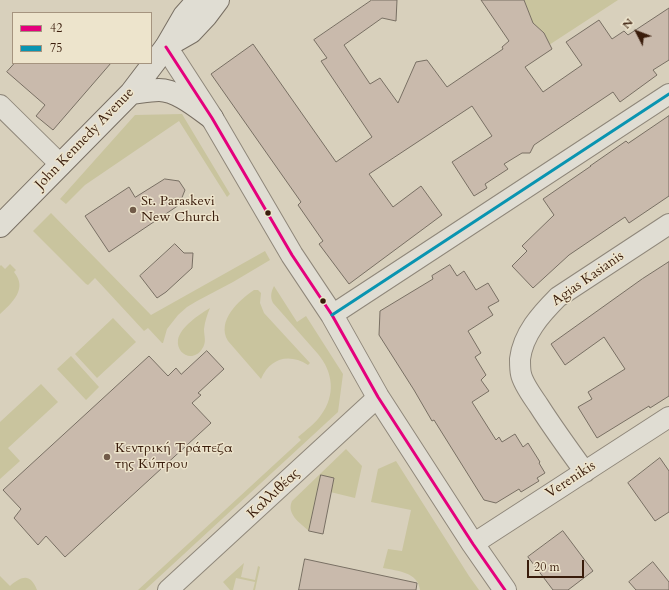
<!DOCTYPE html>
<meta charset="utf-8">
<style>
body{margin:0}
#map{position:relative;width:669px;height:590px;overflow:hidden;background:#d8d0bc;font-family:Cardo,serif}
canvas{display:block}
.legend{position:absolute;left:12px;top:12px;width:140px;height:52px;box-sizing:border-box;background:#ede4cc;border:1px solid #a5947f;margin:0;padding:5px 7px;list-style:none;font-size:12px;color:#391c0b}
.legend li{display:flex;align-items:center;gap:8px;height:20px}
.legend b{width:20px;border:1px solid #a5947f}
.north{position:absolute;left:617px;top:12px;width:40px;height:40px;-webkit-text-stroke:3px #ede4cc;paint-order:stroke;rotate:312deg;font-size:11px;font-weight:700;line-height:16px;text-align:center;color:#391c0b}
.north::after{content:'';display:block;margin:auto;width:14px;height:18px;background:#391c0b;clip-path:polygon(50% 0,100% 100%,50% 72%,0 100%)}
.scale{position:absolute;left:527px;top:560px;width:57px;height:18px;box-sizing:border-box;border:2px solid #391c0b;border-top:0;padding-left:5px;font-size:12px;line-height:14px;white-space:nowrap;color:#391c0b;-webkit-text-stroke:3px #ede4cc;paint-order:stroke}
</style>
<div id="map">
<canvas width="669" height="590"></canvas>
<ul class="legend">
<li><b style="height:5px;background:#e5007d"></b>42</li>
<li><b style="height:5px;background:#0994b1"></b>75</li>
</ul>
<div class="north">N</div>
<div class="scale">20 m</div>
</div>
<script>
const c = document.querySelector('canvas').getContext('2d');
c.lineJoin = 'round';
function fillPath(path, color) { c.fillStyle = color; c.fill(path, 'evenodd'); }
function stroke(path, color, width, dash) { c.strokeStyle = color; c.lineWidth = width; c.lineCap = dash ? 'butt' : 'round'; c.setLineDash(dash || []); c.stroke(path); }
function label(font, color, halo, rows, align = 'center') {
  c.font = font + ' Cardo,serif'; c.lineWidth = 3; c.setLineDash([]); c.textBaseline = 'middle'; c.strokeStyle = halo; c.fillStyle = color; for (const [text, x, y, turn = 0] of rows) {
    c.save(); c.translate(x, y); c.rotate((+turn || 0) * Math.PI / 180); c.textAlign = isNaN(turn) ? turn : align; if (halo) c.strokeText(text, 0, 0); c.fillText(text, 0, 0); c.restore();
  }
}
const green = new Path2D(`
 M524,0H618L549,45L544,33L533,24Z
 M182,114L230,194L227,197L179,121L85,185L66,204L60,199L135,115Z
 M51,213L151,315L265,251L270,260L233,282L197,301L187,307L178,315L167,329L163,343H162L148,328L144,331L95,278L88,285L86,284L33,231Z
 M10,264L16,270L14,272C28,289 12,303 0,314V266L1,265L5,269Z
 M274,286L297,322L306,316L343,374L338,412L145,590H138L301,440L298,437C306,430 315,424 321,415C336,395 333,372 318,354L273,303C270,297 271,292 274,286Z
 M254,290H258L261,293L260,303L264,313L310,363L308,365C289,353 270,358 261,379L228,341C216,321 239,300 254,290Z
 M210,308C207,315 205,321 204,329C204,337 207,342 202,349C193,363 176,354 178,340C180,327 200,314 210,308Z
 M113,318L136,342L97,378L75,354Z
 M71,356L99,387L86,400L57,369Z
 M41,384L58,402L8,448L20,461L0,479V422Z
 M346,449L362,466L355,498L318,489L309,531C300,523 286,514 292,501Z
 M396,461L469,576L479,590H420C418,572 398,571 383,568L388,549L402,551L411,510L371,502L378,469Z
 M244,563L241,577L255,580L258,566L260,567L255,590H253L255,582L236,578L233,590H230L223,582Z
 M0,576L10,586C22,576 30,573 37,590H0Z`);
const building = new Path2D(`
 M372,0H397L396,21L382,18L344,45L370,84L380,78L398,103L416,62L427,60L447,87L503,49L502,47L509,41L481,0H524L533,23L544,33L552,49L525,67L543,92L582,65L566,42L599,20L612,39L624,31L628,35L669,8V60L653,70L657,75L620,102L613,92L534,145L530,153H522L504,164L508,169L485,184L487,188L474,196L452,162L492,136L472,106L369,174L393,207L421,186L442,215L349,284L319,244L323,241L298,205L301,202L211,74L253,44L336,162L372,137L321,61L327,58L314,40Z
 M15,63H111L53,130L36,116L45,105L7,72Z
 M669,116V196L629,223L625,217L569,255L533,288L512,266L527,251L522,246L554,215L543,199L591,166H590L626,141L628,143Z
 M165,179L179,181L185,190L179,205L109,252L85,216L129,187L135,197Z
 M175,244L184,253H193L192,268L166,292L157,298L140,276Z
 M669,262V396L650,408L649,406L597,438L578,407L592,399L588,392L625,369L604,337L565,365L551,344L642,279Z
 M450,265L457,276L464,271L476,290L488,283L499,301L488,307L493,315L468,331L481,353L475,357L486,375L481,380L489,391L472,402L496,440L499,437L502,442L515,434L523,447L528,443L540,462L539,463L545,473L537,478L539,481L521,492L519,489L496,503L484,500L434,420L432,421L414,390L379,335L380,311L433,279L432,276Z
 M207,351L224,369L198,393L201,395L192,403L211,423L65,557L46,536L38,545L14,518L21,509L3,490L149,356L168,376L176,368L181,374Z
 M660,458L669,471V512L655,521L628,483Z
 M321,475L334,478L323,534L309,531Z
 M563,531L593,571L568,590H553L528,557Z
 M305,559L417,583L416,590H299Z
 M653,562L669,582V590H636L629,582Z`);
const minor = new Path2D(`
 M0,105L61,165
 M332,315L669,94
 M585,472C569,450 553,428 539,406C533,397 523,384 521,374C520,370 520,363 520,359C523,334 541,314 558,297L669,224
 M473,544L669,417
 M168,590L378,397`);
const tertiary = new Path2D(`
 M166,47L212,118L292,255L332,315L378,397L473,544L505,590`);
const secondary = new Path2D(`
 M170,44L191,32L206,16L218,0
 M131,93C140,92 150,90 159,90C177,90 198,108 212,118
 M0,226L131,93L166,47L184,16L198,0`);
const bus1 = new Path2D(`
 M166,47L212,118L292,255L332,315L378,397L473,544L505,590`);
const bus2 = new Path2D(`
 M332,315L669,94`);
const markers = [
 [133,210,4,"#715b49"],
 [268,213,3.5,"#391c0b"],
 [323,301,3.5,"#391c0b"],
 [107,457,4,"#715b49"]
];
const streetNames = [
 ["John Kennedy Avenue",85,139,-46],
 ["Agias Kasianis",588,279,-35],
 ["Verenikis",571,480,-33],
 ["Καλλιθέας",274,494,-43]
];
const poiNames = [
 ["St. Paraskevi",141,202],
 ["New Church",141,218],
 ["Κεντρική Τράπεζα",115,449],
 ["της Κύπρου",115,465]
];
fillPath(green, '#c9c49e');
fillPath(building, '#c9baac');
stroke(building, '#786f63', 1);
stroke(minor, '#8f877a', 22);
stroke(tertiary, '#8f877a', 24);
stroke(secondary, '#786f63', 24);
stroke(minor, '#e0ddd3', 20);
stroke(tertiary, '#e0ddd3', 22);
stroke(secondary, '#e0ddd3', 22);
stroke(bus1, '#e5007d', 3);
stroke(bus2, '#0994b1', 3);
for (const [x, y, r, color] of markers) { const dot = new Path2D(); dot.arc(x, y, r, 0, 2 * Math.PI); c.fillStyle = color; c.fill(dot); stroke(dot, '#ede4cc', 1.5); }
label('14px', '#391c0b', '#ede4cc', streetNames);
label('14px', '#391c0b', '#ede4cc', poiNames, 'left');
</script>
